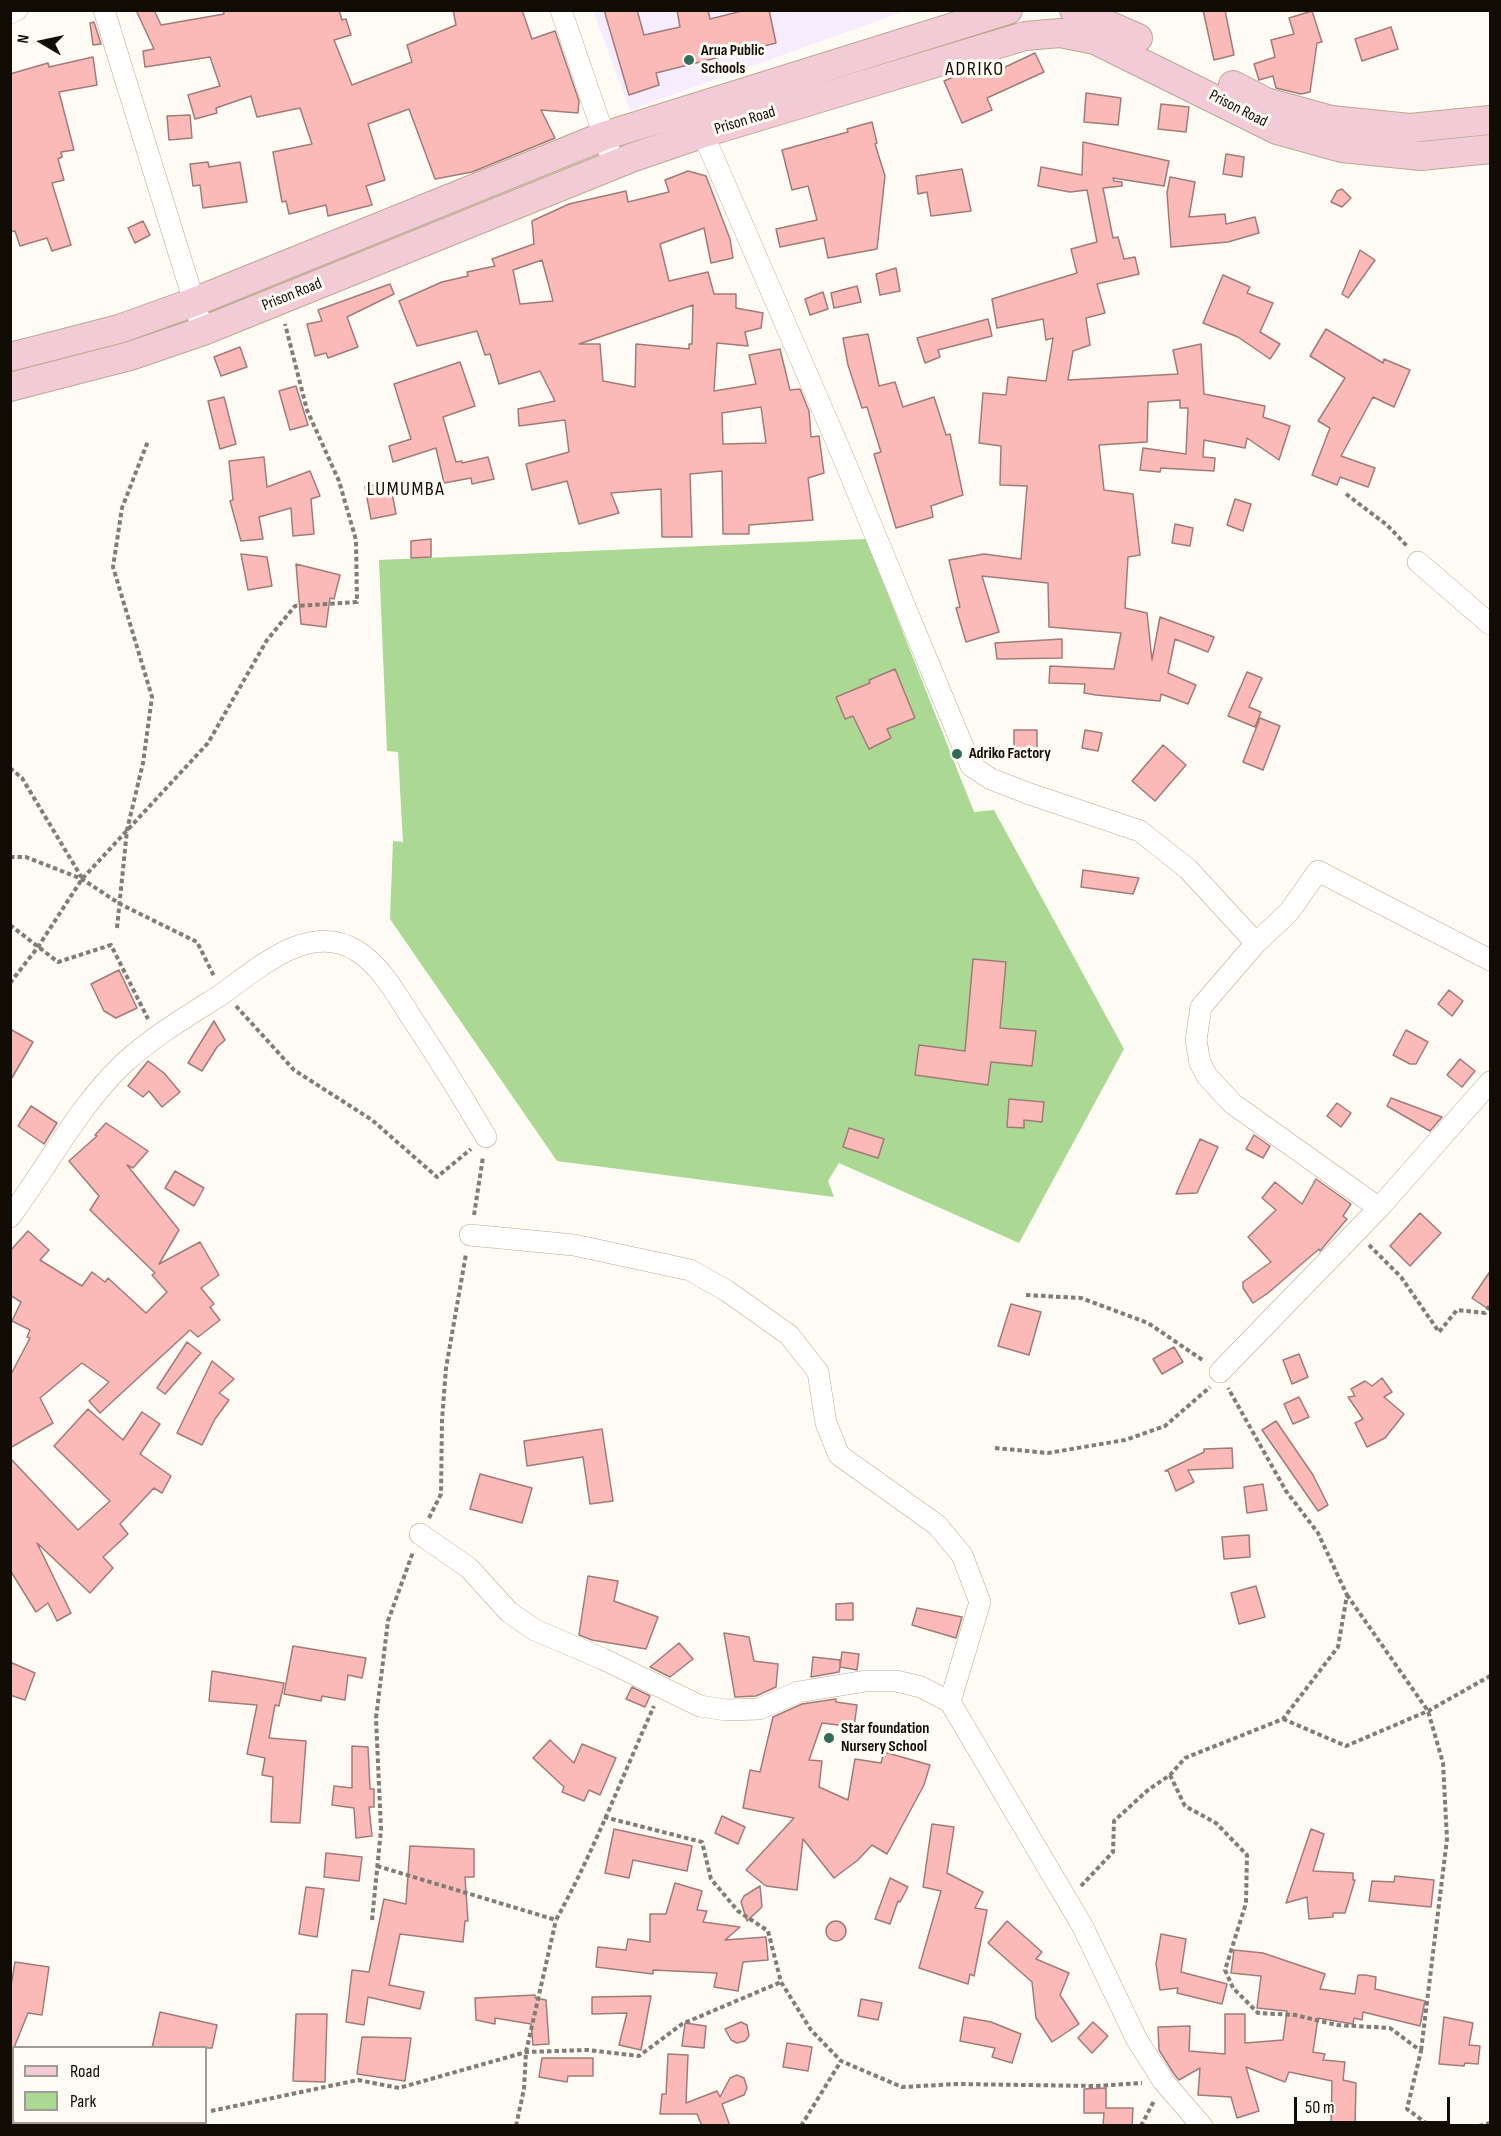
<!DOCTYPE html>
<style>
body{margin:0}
#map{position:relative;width:1501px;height:2136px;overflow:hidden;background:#fefaf4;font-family:"Sofia Sans Condensed",sans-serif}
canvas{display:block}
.frame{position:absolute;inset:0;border:12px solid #120d04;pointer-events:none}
.legend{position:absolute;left:12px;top:2046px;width:195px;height:78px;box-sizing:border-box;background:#fefaf4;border:2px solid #a09b94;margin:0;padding:8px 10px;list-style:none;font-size:18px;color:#120d04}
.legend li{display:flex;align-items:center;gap:12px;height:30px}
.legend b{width:30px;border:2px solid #a09b94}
.north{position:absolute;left:12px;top:12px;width:60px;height:60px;-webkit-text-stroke:4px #fefaf4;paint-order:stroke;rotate:279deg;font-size:16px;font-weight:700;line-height:24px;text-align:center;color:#120d04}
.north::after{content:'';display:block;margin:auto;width:21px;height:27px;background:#120d04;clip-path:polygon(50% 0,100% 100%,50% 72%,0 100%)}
.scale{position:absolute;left:1294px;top:2097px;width:156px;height:27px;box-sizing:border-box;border:3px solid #120d04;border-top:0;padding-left:8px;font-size:18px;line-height:21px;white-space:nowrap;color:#120d04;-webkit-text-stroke:4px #fefaf4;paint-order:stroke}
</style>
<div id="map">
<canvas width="1501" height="2136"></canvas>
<div class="frame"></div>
<ul class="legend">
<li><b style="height:8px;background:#f3cbd7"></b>Road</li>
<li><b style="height:16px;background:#abd892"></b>Park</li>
</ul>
<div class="north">N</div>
<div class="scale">50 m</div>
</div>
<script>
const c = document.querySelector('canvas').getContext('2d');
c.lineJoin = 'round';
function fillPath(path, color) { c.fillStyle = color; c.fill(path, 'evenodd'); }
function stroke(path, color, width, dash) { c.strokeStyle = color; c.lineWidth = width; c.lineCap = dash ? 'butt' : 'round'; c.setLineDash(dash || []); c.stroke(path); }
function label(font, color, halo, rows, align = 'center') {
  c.font = font + ' "Sofia Sans Condensed",sans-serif'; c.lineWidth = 6; c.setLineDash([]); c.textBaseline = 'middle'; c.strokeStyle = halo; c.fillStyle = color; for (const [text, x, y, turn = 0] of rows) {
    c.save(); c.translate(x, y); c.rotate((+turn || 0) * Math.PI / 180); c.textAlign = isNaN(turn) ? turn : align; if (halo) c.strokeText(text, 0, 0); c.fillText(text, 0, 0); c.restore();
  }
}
const education = new Path2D(`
 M593,10L905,11L630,110Z`);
const green = new Path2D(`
 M866,539L974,812L994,810L1124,1049L1019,1243L839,1163L828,1181L834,1197L557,1161L390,919L393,841L403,842L398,752L387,751L379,560Z`);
const building = new Path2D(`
 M136,10H154L161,25L224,14L223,10H339L342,20L346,19L351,35L334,40L352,85L412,62L407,45L456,25L453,10H522L532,39L555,31L579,101L578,113L541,110L555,138L472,172L435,179L409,109L368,124L385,180L366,186L372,205L328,216L326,205L289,214L286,201L282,202L273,152L312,144L300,108L257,117L251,96L216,108L217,113L195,119L188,95L220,86L210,57L145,67L143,51L154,49Z
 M604,10H637L644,35L680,27L677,10H708L710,19L746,10H769L776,43L656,73L659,85L629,95Z
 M1203,10H1225L1234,55L1214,60Z
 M1312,11L1322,42L1317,43L1310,92L1301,94L1276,88L1273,76L1259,80L1254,64L1275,57L1271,40L1294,34L1289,18Z
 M94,22L101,44L93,45L90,23Z
 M1391,27L1398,49L1362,61L1355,39Z
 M1035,53L1044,72L987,98L992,110L962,123L944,81L981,66L986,76Z
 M93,57L97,85L59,92L74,150L61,152L62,157L58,159L64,180L52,183L71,245L52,251L47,238L20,246L15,231L10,232V74L48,63L49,67Z
 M1086,93L1121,98L1118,125L1084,122Z
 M1161,104L1189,107L1186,132L1158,129Z
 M190,115L192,138L169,140L167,116Z
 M872,122L877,143L875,144L885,176L877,249L828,258L824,238L780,247L776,229L817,220L808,186L792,190L782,150L848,132L847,129Z
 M1083,142L1169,161L1164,186L1113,178L1114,181L1122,182V186L1103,188L1113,238L1118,237L1124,259L1135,257L1139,274L1097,284L1105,313L1086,318L1090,345L1073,351L1068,380L1178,374L1173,350L1201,344L1204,394L1265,406L1263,417L1290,426L1279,460L1247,438L1245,448L1204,440L1203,457L1215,458L1214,471L1161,468L1160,472L1140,470L1143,448L1186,454L1188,408H1180V400L1148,402L1147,442L1099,445L1104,490L1133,494L1140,555L1128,557L1125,608L1147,613L1152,660L1160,617L1214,637L1208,652L1175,639L1168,673L1196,685L1188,704L1161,694L1160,701L1096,695L1084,693L1085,684L1049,683L1050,666L1114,669L1121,633L1049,627L1048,583L982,576L999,632L966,642L956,608L960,607L949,560L984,554L1021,559L1027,486L1000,485L1001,446L979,443L983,393L1006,395L1008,377L1046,381L1053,338L1046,340L1043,319L997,328L992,299L1077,273L1071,249L1097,242L1087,190L1070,192L1038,186L1041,167L1082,175Z
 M1226,154L1244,157L1242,177L1223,174Z
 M208,162L209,167L240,162L247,202L203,208L200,185L193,186L190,164Z
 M962,169L971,211L931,216L927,192L918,194L916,176Z
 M688,171L706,176L730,239L733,258L711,263L704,228L660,244L669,281L708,272L714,294H736V308L763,313L761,328L745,332L748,346L717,343L714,391L756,384L749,355L780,349L790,390L800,389L809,411L811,437L819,436L824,473L808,478L813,520L749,525V534H723L722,471L690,474L692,537H662L661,489L611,493L619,513L579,524L567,481L532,490L526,464L569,452L565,420L519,426L518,409L555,401L540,371L499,384L490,354L485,355L477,331L417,346L399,301L442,282L468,276L467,272L495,266L492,259L534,244L532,221L569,204L626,191L628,202L669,192L665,180ZM542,260L553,301L520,304L513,270ZM693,305L692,344H689V349L636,344L635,387L603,381L600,344H579ZM761,407L766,443L723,444L722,413Z
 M1170,177L1195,182L1189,217L1225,214L1226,224L1255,217L1259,233L1228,242L1171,247L1167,193Z
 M1342,189L1351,198L1342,207L1331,202L1337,191Z
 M143,221L150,235L135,243L128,228Z
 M1360,250L1375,260L1348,298L1342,294Z
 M896,268L900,291L880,295L876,274Z
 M1223,275L1250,287L1247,293L1273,303L1260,332L1280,344L1270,359L1238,337L1203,323Z
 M390,284L394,294L347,317L358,347L328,358L326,353L315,356L307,324L322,321L318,310Z
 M857,286L861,302L834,308L831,293Z
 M823,292L828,309L810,315L805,299Z
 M988,319L992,336L938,350L940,357L925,363L917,338Z
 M1326,329L1383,363L1384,359L1410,370L1394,407L1373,397L1341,456L1375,468L1368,487L1340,477L1337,485L1312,475L1330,428L1318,421L1345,378L1310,356Z
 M868,334L879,386L895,382L903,407L934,397L946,435L950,434L963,495L931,506L933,517L896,528L874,454L881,452L867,407L862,408L848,365L843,338Z
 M240,347L247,367L221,376L214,357Z
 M460,362L475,406L443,417L456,462L462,461V463L488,457L494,479L472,484L471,478L444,483L436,448L393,462L389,446L411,439L394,384Z
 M296,386L308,425L290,430L279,391Z
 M224,397L236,444L220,449L208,401Z
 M264,457L267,487L310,471L320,496L311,499L314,534L293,536L291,508L259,517L263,539L241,541L230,501L233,500L229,461Z
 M390,482L396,514L371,519L365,487Z
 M1235,499L1251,504L1243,531L1227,525Z
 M1175,524L1193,528L1190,546L1172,543Z
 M431,539V557L411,558V541Z
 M241,554L267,557L272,586L248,590Z
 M296,564L340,575L334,599L330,598L326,627L301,624Z
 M1062,639V658L997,659L995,643Z
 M895,669L915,718L887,729L891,738L869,749L853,716L845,719L836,697L870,683L869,680Z
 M1247,672L1262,678L1249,707L1261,712L1255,727L1228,716Z
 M1260,718L1280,726L1263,770L1243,762Z
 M1014,730H1037V751H1014Z
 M1085,730L1102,733L1098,751L1082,748Z
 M1163,745L1186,765L1155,801L1132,781Z
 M1083,870L1139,878L1133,894L1081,887Z
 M973,959L1006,962L1000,1028L1036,1031L1032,1066L991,1062L988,1085L915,1075L919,1045L965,1051Z
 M119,970L137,1008L116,1018L104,1011L91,984Z
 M1449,990L1463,1001L1452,1016L1438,1004Z
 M214,1021L225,1040L217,1047L202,1071L188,1063Z
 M10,1029L33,1042L10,1081Z
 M1406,1030L1428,1042L1416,1064H1410L1393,1055Z
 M1460,1059L1475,1071L1462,1087L1447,1075Z
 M148,1061L164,1073L180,1092L162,1107L149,1091L143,1097L128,1086Z
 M1391,1098L1442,1117L1430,1131L1387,1106Z
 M1009,1099L1044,1102L1042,1122L1024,1120V1128L1007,1127Z
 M1337,1103L1351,1113L1341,1127L1327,1116Z
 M31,1106L57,1123L44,1144L18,1126Z
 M106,1123L148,1151L133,1168L127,1165L179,1230L159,1264L200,1242L219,1275L201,1288L214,1304L210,1307L220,1320L198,1337L190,1330L100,1413L89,1401L109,1382L82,1363L40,1398L53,1423L10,1448V1376L30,1338L27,1337L30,1330L12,1321L21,1302L10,1295V1251L28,1231L49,1250L40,1260L82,1286L92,1272L105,1282L108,1278L146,1313L167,1292L152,1275L155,1273L90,1210L99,1196L69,1161L97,1136L95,1135Z
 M849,1128L884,1139L878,1158L843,1147Z
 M1254,1135L1270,1146L1263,1158L1246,1149Z
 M1200,1139L1218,1147L1197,1193L1176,1194Z
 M175,1171L204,1188L194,1206L165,1188Z
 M1316,1179L1351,1204L1343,1216L1347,1219L1320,1251L1319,1249L1268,1293L1253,1303L1243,1288V1282L1271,1262L1248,1237L1276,1210L1262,1198L1275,1182L1302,1204Z
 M1420,1213L1441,1233L1410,1266L1390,1246Z
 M1491,1270V1311L1472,1298Z
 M1011,1304L1041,1312L1029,1355L998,1346Z
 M187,1342L201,1353L165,1394L157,1388Z
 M1174,1347L1183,1362L1162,1374L1153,1359Z
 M1299,1354L1308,1377L1292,1384L1283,1360Z
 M212,1361L234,1379L219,1393L229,1400L215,1419L202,1445L177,1433Z
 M1382,1378L1392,1392L1384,1397L1404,1414L1385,1438L1367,1447L1355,1423L1363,1419L1348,1397L1355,1396L1351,1389L1365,1381L1372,1386Z
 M1299,1397L1309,1417L1293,1424L1284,1404Z
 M88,1409L123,1440L142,1412L160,1424L140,1454L171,1476L162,1493L154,1488L120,1524L128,1534L103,1557L113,1568L90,1593L37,1543L71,1613L57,1621L48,1603L36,1612L10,1570V1458L78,1530L110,1501L54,1446Z
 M1276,1421L1313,1475L1328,1505L1318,1511L1262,1430Z
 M602,1429L613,1501L590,1504L583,1457L527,1466L524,1441Z
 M1232,1448L1233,1468L1188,1470L1194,1482L1176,1491L1168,1471H1165L1204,1452V1449Z
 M480,1474L532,1488L522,1523L470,1509Z
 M1263,1484L1267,1510L1247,1513L1244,1487Z
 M1249,1535L1250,1557L1224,1559L1222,1537Z
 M588,1576L618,1581L614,1601L658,1617L646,1649L592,1640L579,1635Z
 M1256,1586L1265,1617L1239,1624L1231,1593Z
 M853,1603V1620H836V1604Z
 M917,1608L962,1617L956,1638L912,1625Z
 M724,1633L749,1637L754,1661L778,1664L776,1687L756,1696L735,1697Z
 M679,1643L693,1659L670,1677L650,1667Z
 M293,1646L366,1658L362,1678L348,1675L345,1700L322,1696L321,1701L284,1694Z
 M842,1652L859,1654L857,1670L840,1667L839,1672L811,1677L813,1657L840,1660V1667Z
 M10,1662L35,1673L25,1700L10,1695Z
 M212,1671L284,1683L279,1706L275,1705L269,1738L306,1741L300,1823L271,1822L273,1777L262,1775L265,1758L247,1754L257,1705L209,1701Z
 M632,1687L650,1696L645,1707L626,1699Z
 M836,1699V1702L857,1705L854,1727L822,1723L809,1760L822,1761L819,1787L848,1800L855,1759L881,1763L884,1752L930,1765L924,1785L887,1854L872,1845L858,1860L834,1878L803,1839L797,1890L766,1886L746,1870L794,1818L743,1808L750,1770L760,1772L773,1717L802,1704Z
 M550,1740L574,1763L582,1744L616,1758L600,1795L589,1790L584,1801L562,1792L564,1787L533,1758Z
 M352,1746L368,1747L370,1789H374V1807H369L372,1836L356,1838L354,1808L332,1805L334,1786L352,1788Z
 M722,1816L745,1827L738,1844L715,1833Z
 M932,1824L954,1827L947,1873L983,1892L975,1908L987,1910L974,1976L970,1974L968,1984L919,1968L941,1891L923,1887Z
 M614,1829L692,1846L687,1871L633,1860L629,1878L605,1873Z
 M1311,1829L1324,1834L1313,1871L1353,1873V1880H1355L1345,1913H1333V1917L1309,1919L1307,1897L1286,1903Z
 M410,1846L474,1849V1877H465L468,1921H465L463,1942L400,1934L389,1985L424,1992L420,2009L368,1997L364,2025L346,2022L352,1970L369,1972L384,1899L406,1904Z
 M326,1853L362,1857L359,1881L324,1877Z
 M1395,1876L1434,1880L1431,1907L1369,1901L1372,1881L1394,1882Z
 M890,1878L908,1887L900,1902L898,1901L890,1924L875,1919Z
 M675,1883L702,1891L697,1910L707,1911L703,1922L740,1927L725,1940L766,1937L768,1960L743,1962L738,1991L714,1987L717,1973L653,1970V1974L596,1967L598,1947L626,1950L628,1939L650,1942V1914H666Z
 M760,1886L762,1907L747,1921L741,1902L744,1896Z
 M306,1887L324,1889L317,1937L299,1934Z
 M826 1931a10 10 0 1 1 20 0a10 10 0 1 1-20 0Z
 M1007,1921L1042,1952L1036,1959L1069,1973L1060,1995L1079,2024L1052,2042L1036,2018L1032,1982L988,1943Z
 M1161,1934L1186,1939L1181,1972L1227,1984L1222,2004L1177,1993L1178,1988L1160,1990L1156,1964Z
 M1234,1950L1263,1953L1325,1974L1320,1989L1355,1994L1358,1975H1365L1376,1977L1375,1989L1425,2001L1420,2026L1363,2012L1362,2020L1354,2018L1353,2024L1318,2018L1313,2052L1325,2054L1323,2060L1345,2062L1343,2080L1356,2083L1355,2126H1331L1332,2081L1289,2072L1285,2082L1246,2067L1259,2111L1237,2118L1231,2097L1198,2095L1200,2068L1179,2080L1174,2074L1159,2050L1158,2027L1190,2026L1189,2051L1225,2054V2014H1245V2043L1283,2040L1287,2011L1257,2008L1261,1976L1231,1973Z
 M15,1962L49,1967L42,2015L28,2013L11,2055L10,1992Z
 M535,1995V1998L546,2000L549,2044L533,2045L531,2024L495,2018V2024L476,2020L475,1998Z
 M651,1996L641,2050L619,2045L627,2013L592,2014V1997Z
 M861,1999L882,2003L878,2020L858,2016Z
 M160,2012L217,2025L212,2048H152Z
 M296,2014H327L325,2082L293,2081Z
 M964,2017L991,2022L1021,2034L1012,2063L992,2057L995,2048L960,2041Z
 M1444,2017L1473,2023L1469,2045L1480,2046L1478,2064L1465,2063L1464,2066L1439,2064Z
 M741,2022L747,2025L749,2036L745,2041L737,2043L731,2040L725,2029Z
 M1093,2022L1108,2036L1092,2053L1078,2038Z
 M685,2023L706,2026L704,2048L682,2046Z
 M362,2037L411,2038L405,2081L357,2074Z
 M787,2043L812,2047L808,2071L783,2067Z
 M668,2054L688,2055L686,2103L717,2091L720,2097L730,2078L737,2075L744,2078L747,2088L744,2095L722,2104L730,2126H702L697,2114H660L662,2094H666Z
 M542,2058H593V2076H568L567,2082L539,2077Z
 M1106,2088V2108H1133L1132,2126H1103L1104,2113H1084V2089Z`);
const path = new Path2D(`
 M1346,494L1387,525L1408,547
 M10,768L22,778L82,878
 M10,857H26L82,879L120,904L197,942L214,976
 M10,925L58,962L111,945L148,1019
 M117,928L127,830L143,763L152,697L113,567L122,508L148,441
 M10,983L38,947L82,879L208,743L267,640L295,606L357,602L356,540L339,481L307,410L285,324
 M236,1006L294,1070L372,1120L437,1177L471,1149
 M474,1215L483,1157
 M1369,1245L1401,1277L1439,1332L1457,1310L1485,1313L1490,1305
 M1026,1295L1081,1298L1148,1323L1204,1361
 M995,1448L1048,1453L1125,1440L1165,1426L1210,1387
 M429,1518L441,1494L442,1420L446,1368L466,1254
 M1347,1595L1428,1711L1443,1763L1447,1839L1421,2051
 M1283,1719L1346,1746L1428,1711L1490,1676
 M1170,1775L1185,1806L1216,1823L1247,1855L1246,1903L1225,1970L1233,1988L1258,2013L1295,2015L1337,2025L1390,2028L1421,2051L1407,2109L1430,2126
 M604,1817L702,1842L711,1879L738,1911L768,1931L781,1982L811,2030L841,2061L902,2087L957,2084L1096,2086L1142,2083
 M377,1866L556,1920C594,1851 622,1777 654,1706
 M1081,1886L1113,1852L1114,1821L1148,1790L1170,1775L1185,1758L1283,1719L1338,1647L1347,1595L1318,1533L1286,1491L1228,1388
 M372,1920L381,1830L376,1718L388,1621L413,1552
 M211,2111L358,2080L399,2088L526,2052L588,2050L639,2056L682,2024L781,1982
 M516,2126L524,2089L526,2052L556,1920
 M801,2126L841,2061
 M1141,2126L1154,2101
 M1479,2126L1490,2123`);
const street = new Path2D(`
 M104,10L203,331
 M561,10L614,165
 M10,13L17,10
 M698,122L843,457L971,766L991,779L1027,793L1140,831L1188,869L1256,943
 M1418,562L1490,624
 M1379,1208L1233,1104L1207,1076L1200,1063L1196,1040L1201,1007L1256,943L1289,912L1318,871L1490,960
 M10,1217C48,1166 78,1107 123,1064C151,1038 184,1018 216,998C254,973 307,919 357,951C382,967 396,994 411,1017C437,1056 462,1096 486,1137
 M470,1235L574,1245L690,1270L727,1291L789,1335L818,1372L826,1423L839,1455L937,1525L962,1555L980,1602L950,1702
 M1220,1372L1379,1208L1490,1082
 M420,1534L469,1568L509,1612L535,1630L603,1659L700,1706L726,1710L759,1709L798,1692L866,1681H896L921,1687L950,1702L1083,1927L1137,2040L1164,2082L1202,2126
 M10,2080L14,2081
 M127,2122L135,2126`);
const secondary = new Path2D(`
 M1074,10L1138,38
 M1233,85L1266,102L1331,120L1410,128L1490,120
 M10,357L119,329L194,302L604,136L1008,10
 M10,387L130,356L203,331L631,158L704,133L1025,36L1060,33L1095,40L1277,130L1342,148L1421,156L1490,149`);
const markers = [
 [689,60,6,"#336d55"],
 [957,754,6,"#336d55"],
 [829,1738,6,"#336d55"]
];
const poiNames = [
 ["Arua Public",701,51],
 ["Schools",701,69],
 ["Adriko Factory",969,754],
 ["Star foundation",841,1729],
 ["Nursery School",841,1747]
];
const streetNames = [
 ["Prison Road",1238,109,27],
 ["Prison Road",745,121,-17],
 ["Prison Road",292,295,-22]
];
const quarterNames = [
 ["ADRIKO",975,70],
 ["LUMUMBA",406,490]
];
fillPath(education, '#f5edfd');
fillPath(green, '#abd892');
fillPath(building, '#fbbab7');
stroke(building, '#9f7c7a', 1.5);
stroke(street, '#baa98d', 22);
stroke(secondary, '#baa98d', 30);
stroke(path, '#817c74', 4, [4.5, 3]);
stroke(street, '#fff', 21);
stroke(secondary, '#f3cbd7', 28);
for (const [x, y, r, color] of markers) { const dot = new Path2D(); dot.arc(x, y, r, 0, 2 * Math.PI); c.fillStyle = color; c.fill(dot); stroke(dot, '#fefaf4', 2); }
label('bold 16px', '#120d04', '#fefaf4', poiNames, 'left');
label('16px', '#120d04', '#fefaf4', streetNames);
c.letterSpacing = '1.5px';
label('20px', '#120d04', '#fefaf4', quarterNames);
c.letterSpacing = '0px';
</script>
